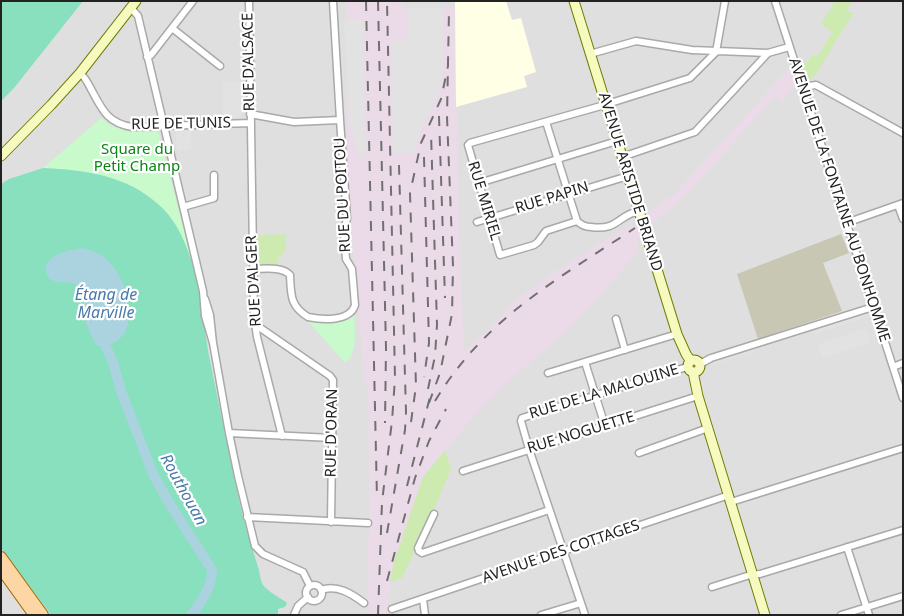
<!DOCTYPE html>
<meta charset="utf-8">
<style>
body{margin:0}
#map{position:relative;width:904px;height:616px;overflow:hidden;background:#f2efe9;font-family:"Noto Sans",sans-serif}
canvas{display:block}
.frame{position:absolute;inset:0;border:2px solid #222;pointer-events:none}
</style>
<div id="map">
<canvas width="904" height="616"></canvas>
<div class="frame"></div>
</div>
<script>
const c = document.querySelector('canvas').getContext('2d');
c.lineJoin = 'round';
function fillPath(path, color) { c.fillStyle = color; c.fill(path, 'evenodd'); }
function stroke(path, color, width, dash) { c.strokeStyle = color; c.lineWidth = width; c.lineCap = dash ? 'butt' : 'round'; c.setLineDash(dash || []); c.stroke(path); }
function label(font, color, halo, rows, align = 'center') {
  c.font = font + ' "Noto Sans",sans-serif'; c.lineWidth = 4.5; c.setLineDash([]); c.textBaseline = 'middle'; c.strokeStyle = halo; c.fillStyle = color; for (const [text, x, y, turn = 0] of rows) {
    c.save(); c.translate(x, y); c.rotate((+turn || 0) * Math.PI / 180); c.textAlign = isNaN(turn) ? turn : align; if (halo) c.strokeText(text, 0, 0); c.fillText(text, 0, 0); c.restore();
  }
}
const residential = new Path2D(`
 M1,1H903V615H1Z`);
const industrial = new Path2D(`
 M347,1H403V9L408,8V41H391L421,130L443,68L444,8L455,7L459,240L464,352L504,314L511,304L552,273L629,226H637L639,231L637,248L638,252L617,276L571,327L511,379L475,415L423,477L394,562L386,615H370L371,608L367,602L369,579L367,548L370,530L368,388L365,384L348,189Z
 M791,66L796,84L782,101L776,96L682,199L651,224L649,212L668,198H671Z`);
const education = new Path2D(`
 M455,1H506L512,20L521,18L536,72L524,76L527,87L456,107Z`);
const construction = new Path2D(`
 M841,234L849,253L823,263L842,311L758,339L737,274Z`);
const grass = new Path2D(`
 M835,1H852L846,11L854,12L814,77L806,80L802,65L807,62L813,54L816,56L819,54L832,32L821,24Z
 M286,234V249L283,252L282,257H277L278,266H262L258,263L257,235Z
 M445,450L451,469L433,512L402,578L390,582L394,562L423,477Z`);
const park = new Path2D(`
 M101,118C118,133 136,132 157,132L159,134L191,258C185,245 180,232 172,220C143,178 90,171 43,168Z
 M354,312C354,328 359,353 345,363L307,320H345Z`);
const pitch = new Path2D(`
 M1,1H83L14,88L1,101Z
 M43,168C86,170 126,175 159,205C198,239 201,313 210,360C220,410 230,460 241,509C246,528 252,548 258,567C260,572 260,580 263,585C268,592 281,598 287,603L285,607L278,609V615H51L1,548V184L9,179Z`);
const parking = new Path2D(`
 M408,8H444L443,68L439,91L421,130L413,153L393,154L391,41L408,40Z
 M344,20H363L366,156L359,157L350,124Z
 M223,82H244V112L239,117L223,118Z
 M191,131V149L177,150L176,132Z
 M866,312L867,317L813,334L811,329Z
 M866,328L871,342L822,358L818,344Z
 M753,348L754,352L714,364L713,360Z`);
const water = new Path2D(`
 M82,248C113,253 127,283 129,311C129,317 129,324 126,330C122,339 114,343 106,347L96,345C91,335 85,323 84,312C83,304 85,296 81,289C74,277 53,288 47,275C39,255 70,250 82,248Z`);
const river = new Path2D(`
 M106,347L113,362L121,391L153,474L168,501L212,570C212,586 201,603 191,615`);
const street = new Path2D(`
 M249,1L254,315L257,337L282,436
 M775,1L903,398
 M131,8L138,16L203,291L205,316L213,343
 M172,28L220,66
 M716,52L725,1
 M590,54L636,41L692,50L768,53
 M147,57L151,55L193,1
 M80,73C85,77 88,83 91,89C102,109 107,123 132,127L250,123
 M802,87L816,85L903,133
 M250,114L294,122L340,120
 M546,122L577,221
 M622,157L695,132L768,53L789,47
 M479,183L617,141
 M898,205L903,219
 M183,207L214,198V175
 M639,211C618,215 618,231 591,227C585,227 581,225 577,221L546,231L538,242L534,245L500,255L468,145L470,143L601,106L690,78L716,52
 M477,222L628,176
 M846,223L903,203
 M253,269C264,269 282,266 290,275C291,295 290,306 308,317C322,320 350,322 355,305L352,269L346,259L344,233L347,218L340,120L333,1
 M205,299L210,315L213,343L229,433L238,476L255,546L263,554L303,572L310,586
 M616,319L625,350
 M256,325L330,376L333,380L331,522
 M585,362L605,426
 M700,364L711,358L873,307
 M893,367L903,363
 M548,373L677,334
 M229,433L332,438
 M639,453L708,428
 M463,471L698,396
 M731,502L903,448
 M434,514L418,548L419,551L422,553L549,510
 M247,517L368,523
 M847,547L869,615
 M306 593a8 8 0 1 1 16 0a8 8 0 1 1-16 0Z
 M712,587L750,575L760,574L903,530
 M321,590C337,584 352,594 364,603
 M423,599L425,615
 M392,609L729,495
 M294,615L298,606L308,597
 M541,615L581,603
 M585,615L529,449L521,421L522,418L687,367
 M841,615L903,596`);
const secondary = new Path2D(`
 M574,1L677,334L686,354L690,360
 M1,156L51,105L80,73L136,1
 M688 366a6 6 0 1 1 12 0a6 6 0 1 1-12 0Z
 M693,372L698,396L765,615`);
const primary = new Path2D(`
 M1,557L43,615
 M1,569L34,615`);
const rail = new Path2D(`
 M366,1L377,499
 M378,1L386,348L385,423
 M439,116L445,298
 M424,157L429,343L424,377
 M428,389L435,356L437,325L431,133
 M435,401C485,318 558,279 635,228
 M429,403L440,373L452,314L453,266L447,117L449,10
 M411,422L416,386L410,193L421,143L441,99L448,66
 M407,486L430,397
 M387,533L405,430L406,412L399,165
 M387,581L415,478L429,441L446,409
 M378,615L382,502L392,421L395,378L387,1`);
const streetNames = [
 ["RUE D'ALSACE",249,62,-91],
 ["RUE DE TUNIS",181,124,-1],
 ["AVENUE ARISTIDE BRIAND",630,182,73],
 ["RUE DU POITOU",343,195,-93],
 ["RUE PAPIN",552,198,-17],
 ["AVENUE DE LA FONTAINE AU BONHOMME",839,200,72],
 ["RUE MIRIEL",484,201,73],
 ["RUE D'ALGER",254,281,-93],
 ["RUE DE LA MALOUINE",604,392,-17],
 ["RUE D'ORAN",332,433,-89],
 ["RUE NOGUETTE",581,433,-17],
 ["AVENUE DES COTTAGES",561,552,-19]
];
const parkNames = [
 ["Square du",137,150],
 ["Petit Champ",137,167]
];
const waterNames = [
 ["Étang de",106,295],
 ["Marville",106,313],
 ["Routhouan",183,490,61]
];
fillPath(residential, '#e0dfdf');
fillPath(industrial, '#ebdbe8');
fillPath(education, '#ffffe5');
fillPath(construction, '#c7c7b4');
fillPath(grass, '#cdebb0');
fillPath(park, '#c8facc');
fillPath(pitch, '#88e0be');
fillPath(parking, '#e2e2e2');
fillPath(water, '#aad3df');
stroke(river, '#aad3df', 10);
stroke(street, '#a9a9a9', 9);
stroke(secondary, '#707d05', 11);
stroke(primary, '#a06b00', 12);
stroke(street, '#fff', 6);
stroke(secondary, '#f7fabf', 9);
stroke(primary, '#fcd6a4', 10);
stroke(rail, '#707070', 2, [10, 10]);
label('15px', '#222', '#fff', streetNames);
label('15px', '#0c8416', '#fff', parkNames);
label('italic 16px', '#4a7aab', '#fff', waterNames);
</script>
